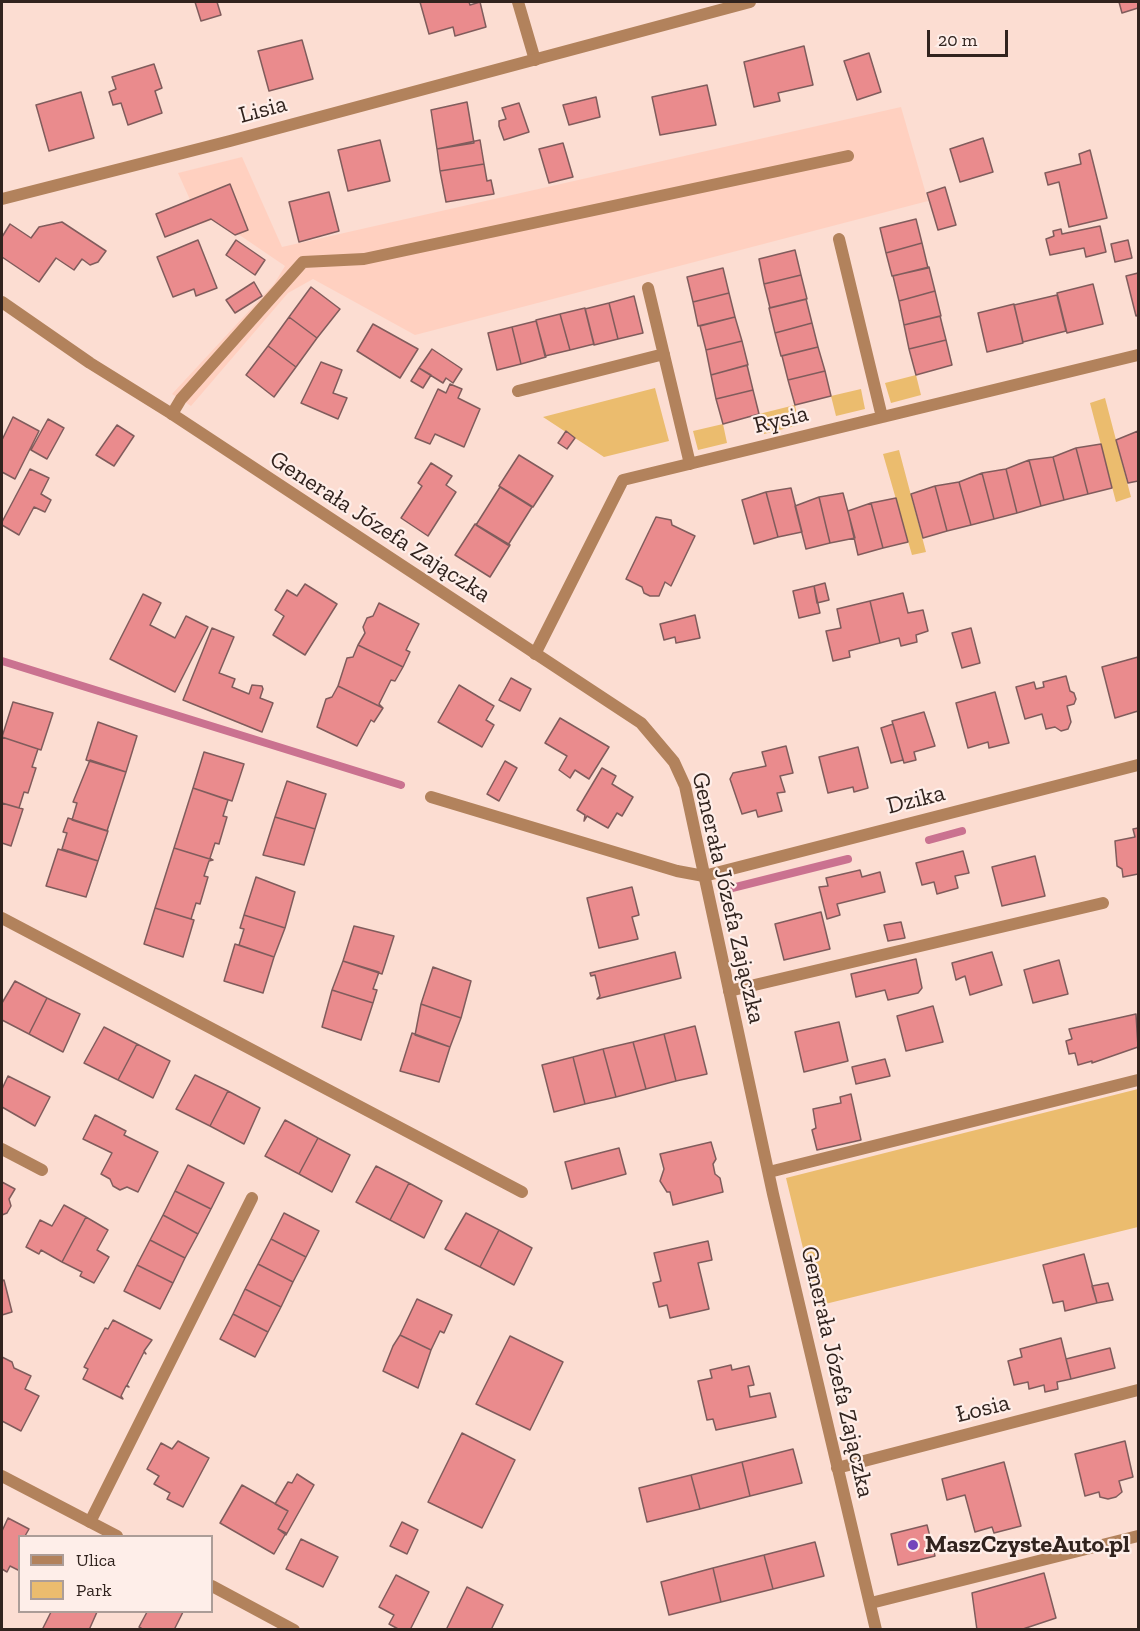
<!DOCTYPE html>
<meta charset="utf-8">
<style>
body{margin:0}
#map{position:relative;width:1140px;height:1631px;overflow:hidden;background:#fcddd2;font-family:"Zilla Slab",serif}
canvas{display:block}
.frame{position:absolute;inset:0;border:3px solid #31231e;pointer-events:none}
.legend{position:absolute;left:18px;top:1535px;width:195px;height:78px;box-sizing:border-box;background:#feeee9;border:2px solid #ac9d98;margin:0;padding:8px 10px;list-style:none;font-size:18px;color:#31231e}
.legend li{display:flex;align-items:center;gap:12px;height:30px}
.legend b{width:30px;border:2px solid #ac9d98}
.scale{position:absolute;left:927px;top:30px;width:81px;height:27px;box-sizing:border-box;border:3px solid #31231e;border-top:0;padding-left:8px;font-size:18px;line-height:21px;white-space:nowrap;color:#31231e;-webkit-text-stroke:4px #feeee9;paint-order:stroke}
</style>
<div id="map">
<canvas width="1140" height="1631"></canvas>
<div class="frame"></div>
<ul class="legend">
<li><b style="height:8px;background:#b2825c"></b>Ulica</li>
<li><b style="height:16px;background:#ebbc6e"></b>Park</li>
</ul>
<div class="scale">20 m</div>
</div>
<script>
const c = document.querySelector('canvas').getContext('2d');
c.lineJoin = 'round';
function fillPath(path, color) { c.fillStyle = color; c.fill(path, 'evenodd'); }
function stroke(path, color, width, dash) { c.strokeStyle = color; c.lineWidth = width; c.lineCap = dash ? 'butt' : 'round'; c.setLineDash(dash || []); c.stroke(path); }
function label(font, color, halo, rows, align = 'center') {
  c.font = font + ' "Zilla Slab",serif'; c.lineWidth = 4.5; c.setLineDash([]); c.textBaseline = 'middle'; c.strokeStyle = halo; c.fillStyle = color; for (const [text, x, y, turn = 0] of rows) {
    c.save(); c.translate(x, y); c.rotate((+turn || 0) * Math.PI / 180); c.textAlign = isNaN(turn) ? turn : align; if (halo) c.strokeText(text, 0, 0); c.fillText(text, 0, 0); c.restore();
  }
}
const built = new Path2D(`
 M901,107L928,201L415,335L313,279L288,293L191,406L172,394L274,284L285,266L216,219L201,224L178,173L242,157L282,247Z`);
const green = new Path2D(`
 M916,375L921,395L891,403L885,383Z
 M655,388L669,441L604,457L543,417Z
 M861,389L865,409L836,416L831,396Z
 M1105,398L1131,497L1116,502L1090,403Z
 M795,405L799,425L764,434L759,414Z
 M723,424L727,443L698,450L693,431Z
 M899,450L926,552L912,555L883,454Z
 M1138,1089V1227L817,1306L786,1178Z`);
const stream = new Path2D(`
 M2,661L401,785
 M929,840L962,831
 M728,889L848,859`);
const building = new Path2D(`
 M195,2H217L221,15L201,21Z
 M420,2H469L470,5L480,2L486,27L455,36L453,27L429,34Z
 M1119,2H1138V8L1122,13Z
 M302,40L313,79L269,91L258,51Z
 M804,46L813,85L778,93L780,101L754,107L744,62Z
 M869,53L881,92L857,100L844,61Z
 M154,64L162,88L155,91L162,113L128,125L121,103L113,105L109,92L116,89L112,77Z
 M707,85L716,125L660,135L652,97Z
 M81,92L94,138L49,151L36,105Z
 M596,97L600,117L569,125L563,105Z
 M467,102L474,143L437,149L431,110Z
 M519,103L529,132L504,140L499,126V121L506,119L502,108Z
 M983,138L993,172L960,182L950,149Z
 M380,140L390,181L348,191L338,150Z
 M480,140L484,164L440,171L437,149Z
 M563,143L573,177L549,183L539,149Z
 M1090,150L1107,218L1069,227L1059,182L1048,185L1045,173L1081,164L1079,154Z
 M484,164L487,181L491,180L494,194L446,202L440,171Z
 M230,184L248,230L235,235L211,219L165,237L156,214Z
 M945,187L956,225L938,230L927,193Z
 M329,192L339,231L299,242L289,202Z
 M916,219L922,243L886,253L880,228Z
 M62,222L106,251L98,262L90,265L82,259L74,270L56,258L39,282L2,257V237L10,224L31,238L39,227Z
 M1100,226L1106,252L1086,257L1084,248L1050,255L1046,239L1054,236L1053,231L1061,229L1062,234Z
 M198,240L217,288L196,296L194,289L173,297L157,257Z
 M236,240L265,260L255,275L226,255Z
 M1128,240L1132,258L1115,262L1111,244Z
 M922,243L928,268L892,276L886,253Z
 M795,250L801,275L764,284L759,259Z
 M929,267L935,291L899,301L893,276Z
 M723,268L729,293L693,302L687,277Z
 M1138,273V315L1136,316L1126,276Z
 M801,275L807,299L770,308L764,284Z
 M254,282L262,296L235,313L226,300Z
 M1093,284L1103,324L1067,333L1057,293Z
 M311,287L340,309L317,338L289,317Z
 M935,291L941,316L904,325L899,301Z
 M729,293L735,317L698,326L693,302Z
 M1057,295L1066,331L1023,342L1014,305Z
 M634,296L643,333L618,339L609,303Z
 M806,299L812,323L775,333L769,308Z
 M609,303L618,339L594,345L585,309Z
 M1014,304L1023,343L987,352L978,313Z
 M585,308L594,344L570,350L560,314Z
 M560,314L570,350L545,356L536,320Z
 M940,316L946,340L909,349L904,325Z
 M289,317L317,338L296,367L268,346Z
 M735,317L742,341L706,350L700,326Z
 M536,321L546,357L521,364L512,327Z
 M812,323L818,347L781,356L775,333Z
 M373,324L418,349L400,378L357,351Z
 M512,327L521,364L497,370L488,333Z
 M946,340L952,365L916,375L909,349Z
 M742,341L748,365L711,375L706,350Z
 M268,346L296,367L274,397L246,375Z
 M818,347L825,371L788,380L782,356Z
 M432,349L462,369L453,383L446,378L443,383L419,368Z
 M321,362L342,370L333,393L347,398L338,419L301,403Z
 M747,365L753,390L716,399L711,375Z
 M419,368L431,375L423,388L411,381Z
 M825,371L831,396L795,405L788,380Z
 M450,384L462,389L458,398L480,409L464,447L435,434L430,444L415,438L438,389L446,393Z
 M753,390L759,414L723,424L716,399Z
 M13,417L39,431L15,479L2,472V440Z
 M48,419L64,428L47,459L31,450Z
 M117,425L134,436L114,466L96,455Z
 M566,431L575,438L567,449L558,443Z
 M1138,431V481L1128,483L1116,440Z
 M1101,444L1112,488L1088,494L1076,448Z
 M1076,448L1088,494L1064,500L1053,457Z
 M519,455L553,476L533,507L499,486Z
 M1053,457L1064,500L1041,506L1029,460Z
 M1029,460L1041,506L1017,513L1006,469Z
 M431,463L452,476L446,485L456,492L428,536L401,518L422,486L418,483Z
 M30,469L49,478L41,494L51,500L45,512L34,507L19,535L2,525V522Z
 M1006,469L1017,513L994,519L982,473Z
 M982,473L994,519L971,525L959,482Z
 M959,482L971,525L947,531L935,486Z
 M935,486L947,531L923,538L911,494Z
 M500,487L532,507L508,545L476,525Z
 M791,488L802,532L778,537L766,492Z
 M766,492L778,537L754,544L742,500Z
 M843,493L855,538L830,543L819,497Z
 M819,497L830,543L806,549L795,506Z
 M896,498L908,542L883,548L871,503Z
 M871,503L883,548L858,555L848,511Z
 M656,517L671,520L672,525L695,536L671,586L665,582L659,596H650L644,593L642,587L626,579Z
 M475,524L510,545L490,577L455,555Z
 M825,583L829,600L817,603L814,586Z
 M305,584L337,604L305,655L273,635L284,616L275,610L287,590L297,596Z
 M814,586L820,613L799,618L793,591Z
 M903,593L908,613L923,610L928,631L916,635L917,642L901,646L899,638L880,643L870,601Z
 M143,594L161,603L150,625L175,638L186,616L208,627L175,692L110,659Z
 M870,601L880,643L849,651L850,657L833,661L826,631L841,628L837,609Z
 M379,603L419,624L406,650L410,652L403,667L358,645L365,633L363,627L367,618L373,616Z
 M695,615L700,638L676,643L675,637L664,640L660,624Z
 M212,628L234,637L219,673L235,679L232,687L249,694L252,685L262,686L263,689L260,698L273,703L262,732L183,700Z
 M971,628L980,663L962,668L952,633Z
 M358,645L403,667L395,681L391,680L379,704L383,708L338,686L347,658L353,657Z
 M1138,657V711L1115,718L1102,667Z
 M1066,676L1070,691L1074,693L1076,699L1074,704L1067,706L1071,722L1068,729L1061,731L1055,727L1046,729L1042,714L1025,719L1016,687L1034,682L1036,689L1044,687L1043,682Z
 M511,678L531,689L520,711L499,700Z
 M459,685L494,706L486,720L494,725L482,747L438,722Z
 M338,686L383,708L374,722L371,720L357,746L317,727L326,699L332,697Z
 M995,692L1009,743L989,748L988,742L968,748L956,703Z
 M13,702L53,713L41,750L2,737Z
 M924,712L935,746L914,752L916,760L904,763L892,721Z
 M560,718L609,747L589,779L575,770L570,778L559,770L567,756L545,743Z
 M98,722L137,736L126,772L86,760Z
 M893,724L903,760L891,763L881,728Z
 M2,737L38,749L32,767L36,768L28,793L24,792L19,808L2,803Z
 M786,746L793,773L780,776L785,792L777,793L782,811L758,817L756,810L742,814L730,779L733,773L766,766L762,752Z
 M858,747L868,788L854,792L853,787L828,793L819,757Z
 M204,752L244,764L232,801L193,788Z
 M90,760L126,772L107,831L72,820L77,803L73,802Z
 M505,761L517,768L499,801L487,794Z
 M602,768L616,776L612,784L633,797L622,816L617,813L608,828L587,816L584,821L585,815L577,810Z
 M287,781L326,794L315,829L275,817Z
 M193,788L228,800L223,816L227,817L219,844L215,843L210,858L213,860L174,848Z
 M2,803L23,809L11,846L2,843Z
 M275,817L315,829L304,865L263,855Z
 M68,818L108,831L98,861L62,849L67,833L63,832Z
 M1138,828V874L1123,877L1122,869L1117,866L1115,841L1135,837L1133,829Z
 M174,848L213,860L209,861L204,876L208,877L200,904L196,903L191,919L155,908Z
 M58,849L98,861L86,897L46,886Z
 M963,851L969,873L955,876L958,888L937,894L934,882L922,885L916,863Z
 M1035,856L1045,896L1002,906L992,867Z
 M860,870L862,877L880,872L885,892L837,904L840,915L827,919L819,887L828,886L826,878Z
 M256,877L295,892L285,928L244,915Z
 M632,887L639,915L632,917L638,939L599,948L587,898Z
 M155,908L194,920L183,957L144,944Z
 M821,912L830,949L784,960L775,924Z
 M244,915L285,928L274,957L239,945L244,929L240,928Z
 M901,922L905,938L888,941L884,925Z
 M354,926L394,936L382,974L343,961Z
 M235,944L274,957L263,993L224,981Z
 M675,952L681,978L597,999L600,996L595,975L591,976L590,973Z
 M992,952L1002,985L970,995L965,976L956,980L952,963Z
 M916,959L922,988L918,993L888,1000L885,990L856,997L851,974Z
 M1059,960L1068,994L1033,1003L1024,970Z
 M343,961L379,972L373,989L377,990L373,1003L332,990Z
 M433,967L471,981L461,1018L421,1004Z
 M15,981L47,998L29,1034L2,1020V1003Z
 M332,990L373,1003L361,1040L322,1027Z
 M47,998L80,1014L63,1052L29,1034Z
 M421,1004L461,1018L450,1047L415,1035Z
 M933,1006L943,1042L906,1051L897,1016Z
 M1136,1014L1138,1047L1092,1063V1061L1078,1065L1075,1053L1069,1054L1066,1041L1072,1039L1069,1029Z
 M839,1022L848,1061L804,1072L795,1032Z
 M695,1026L707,1074L676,1081L664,1034Z
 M104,1027L137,1044L118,1080L84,1063Z
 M412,1033L450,1047L439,1082L400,1071Z
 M664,1034L676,1081L646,1089L633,1042Z
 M633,1042L646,1089L616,1097L603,1049Z
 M137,1044L170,1061L153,1098L118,1080Z
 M603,1049L616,1097L585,1104L573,1057Z
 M573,1057L585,1104L554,1112L542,1065Z
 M885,1059L890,1076L856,1084L852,1067Z
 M195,1075L228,1091L210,1126L176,1109Z
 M8,1076L50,1097L35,1126L2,1107V1089Z
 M228,1091L260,1108L244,1144L210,1126Z
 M851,1094L861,1140L817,1150L812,1130L816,1128L813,1109L841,1103L840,1097Z
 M95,1115L126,1131L124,1135L158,1152L138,1192L127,1187L120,1190L113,1186L110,1179L101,1174L112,1153L83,1139Z
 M285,1120L318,1138L299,1174L265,1156Z
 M318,1138L350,1155L332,1192L299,1174Z
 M711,1142L716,1159L713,1164L715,1174L720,1178L723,1192L673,1205L670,1192H667L660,1181L664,1169L660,1154Z
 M619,1148L626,1174L572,1189L565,1162Z
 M188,1165L224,1183L211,1209L175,1191Z
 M376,1166L409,1183L390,1220L356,1202Z
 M2,1182L15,1189L9,1199L11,1206L7,1213L2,1215Z
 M409,1183L442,1201L424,1238L390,1220Z
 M175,1191L211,1209L198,1234L163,1215Z
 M64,1205L86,1217L62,1262L41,1250L39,1254L26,1247L40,1220L52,1226Z
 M284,1213L319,1231L306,1257L271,1239Z
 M466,1213L499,1230L480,1267L445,1249Z
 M163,1215L198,1234L185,1258L150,1240Z
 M86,1217L108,1230L97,1250L109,1257L94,1283L80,1276L82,1272L62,1262Z
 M499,1230L532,1248L514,1285L480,1267Z
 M271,1239L306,1257L293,1282L258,1264Z
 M150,1240L185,1258L173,1283L137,1265Z
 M708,1241L712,1260L698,1263L709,1309L670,1318L667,1305L659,1307L653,1283L661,1281L654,1253Z
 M1084,1254L1097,1303L1065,1311L1063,1301L1053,1303L1043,1265Z
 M258,1264L293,1282L281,1307L245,1289Z
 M137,1265L173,1283L160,1309L124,1291Z
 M4,1280L12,1312L2,1315V1281Z
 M1108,1283L1113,1300L1097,1303L1092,1286Z
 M245,1289L281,1307L268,1332L233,1314Z
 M417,1299L452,1315L444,1333L440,1331L431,1350L400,1335Z
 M233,1314L268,1332L255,1357L220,1339Z
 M113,1320L152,1340L144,1351L146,1354L144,1352L127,1385L129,1387L126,1386L121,1396L123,1399L83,1379L88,1369L84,1367L105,1328L108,1329Z
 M400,1335L431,1350L418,1388L383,1371L393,1346Z
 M510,1336L563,1362L530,1430L476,1404Z
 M1061,1338L1071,1379L1057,1382L1058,1389L1045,1392L1044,1385L1029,1389L1028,1382L1014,1385L1008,1361L1022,1357L1020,1349Z
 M1110,1348L1115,1368L1071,1379L1066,1359Z
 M2,1357L12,1362L14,1368L31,1376L25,1389L39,1396L21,1431L2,1421Z
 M731,1365L732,1370L749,1366L754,1385L748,1386L750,1397L770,1393L776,1417L716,1430L713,1419L707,1420L698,1381L712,1378L710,1370Z
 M462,1433L515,1460L482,1528L428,1502Z
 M178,1441L209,1458L183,1507L167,1499L170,1493L154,1484L159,1476L147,1469L161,1443L172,1449Z
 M1125,1441L1133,1477L1119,1481L1122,1492L1116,1497L1108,1499L1100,1497L1099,1492L1085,1496L1075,1454Z
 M793,1449L802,1483L750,1496L742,1462Z
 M742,1462L750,1496L700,1509L691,1475Z
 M1004,1462L1021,1526L994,1533L992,1527L975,1532L965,1495L947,1500L942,1479Z
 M297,1474L314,1485L286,1535L278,1529L288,1511L275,1504L288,1482L292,1483Z
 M691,1475L700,1509L647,1522L639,1488Z
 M242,1485L288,1511L278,1529L286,1533L274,1554L220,1523Z
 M8,1518L29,1529L25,1536H20V1571L10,1566L7,1572L2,1569V1531Z
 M402,1522L418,1530L407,1554L390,1546Z
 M927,1525L935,1556L898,1565L891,1534Z
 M301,1539L338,1557L323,1587L286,1569Z
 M815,1542L824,1576L773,1589L764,1555Z
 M764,1555L773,1589L721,1602L713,1568Z
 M713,1568L721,1602L669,1615L661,1582Z
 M1044,1573L1056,1618L1020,1630H977L972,1593Z
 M396,1575L429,1592L410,1630H400L389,1624L394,1615L379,1607Z
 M467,1587L503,1605L491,1630H446Z
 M51,1612H97L89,1630H42Z
 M147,1612H183L174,1630H144L139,1627Z`);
const lane = new Path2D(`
 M518,2L535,60
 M839,239L882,417
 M648,288L690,464
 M518,391L664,354
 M172,414L181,399L303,262L364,259L848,156
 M535,654L623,480L1138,355
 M431,797L677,871L704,876
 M2,918L522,1192
 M729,991L1103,903
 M2,1149L42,1170
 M769,1172L1138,1080
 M90,1522L252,1198
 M871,1603L1138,1536`);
const street = new Path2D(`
 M2,199L230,141L750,2
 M2,302L90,363L172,414L641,723L674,762L685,786L773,1194L876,1630
 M704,876L1138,765
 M837,1468L1138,1390
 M2,1476L117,1536
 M212,1586L294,1630`);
const markers = [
 [913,1545,6,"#7444bb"]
];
const streetNames = [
 ["Lisia",263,110,-15],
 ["Rysia",781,420,-14],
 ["Generała Józefa Zajączka",380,527,33],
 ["Dzika",916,800,-14],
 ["Generała Józefa Zajączka",728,898,77],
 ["Generała Józefa Zajączka",837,1372,77],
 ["Łosia",983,1409,-14]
];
const poiNames = [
 ["MaszCzysteAuto.pl",925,1545]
];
fillPath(built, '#ffd0c0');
fillPath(green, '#ebbc6e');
stroke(stream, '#ca7290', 8);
fillPath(building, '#ea8b8d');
stroke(building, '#805c5c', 1.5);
stroke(lane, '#b2825c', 12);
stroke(street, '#b2825c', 12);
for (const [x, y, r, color] of markers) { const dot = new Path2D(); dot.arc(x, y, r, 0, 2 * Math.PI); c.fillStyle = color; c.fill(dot); stroke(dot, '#feeee9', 2); }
label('24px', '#31231e', '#feeee9', streetNames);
label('bold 24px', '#31231e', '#feeee9', poiNames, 'left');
</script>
